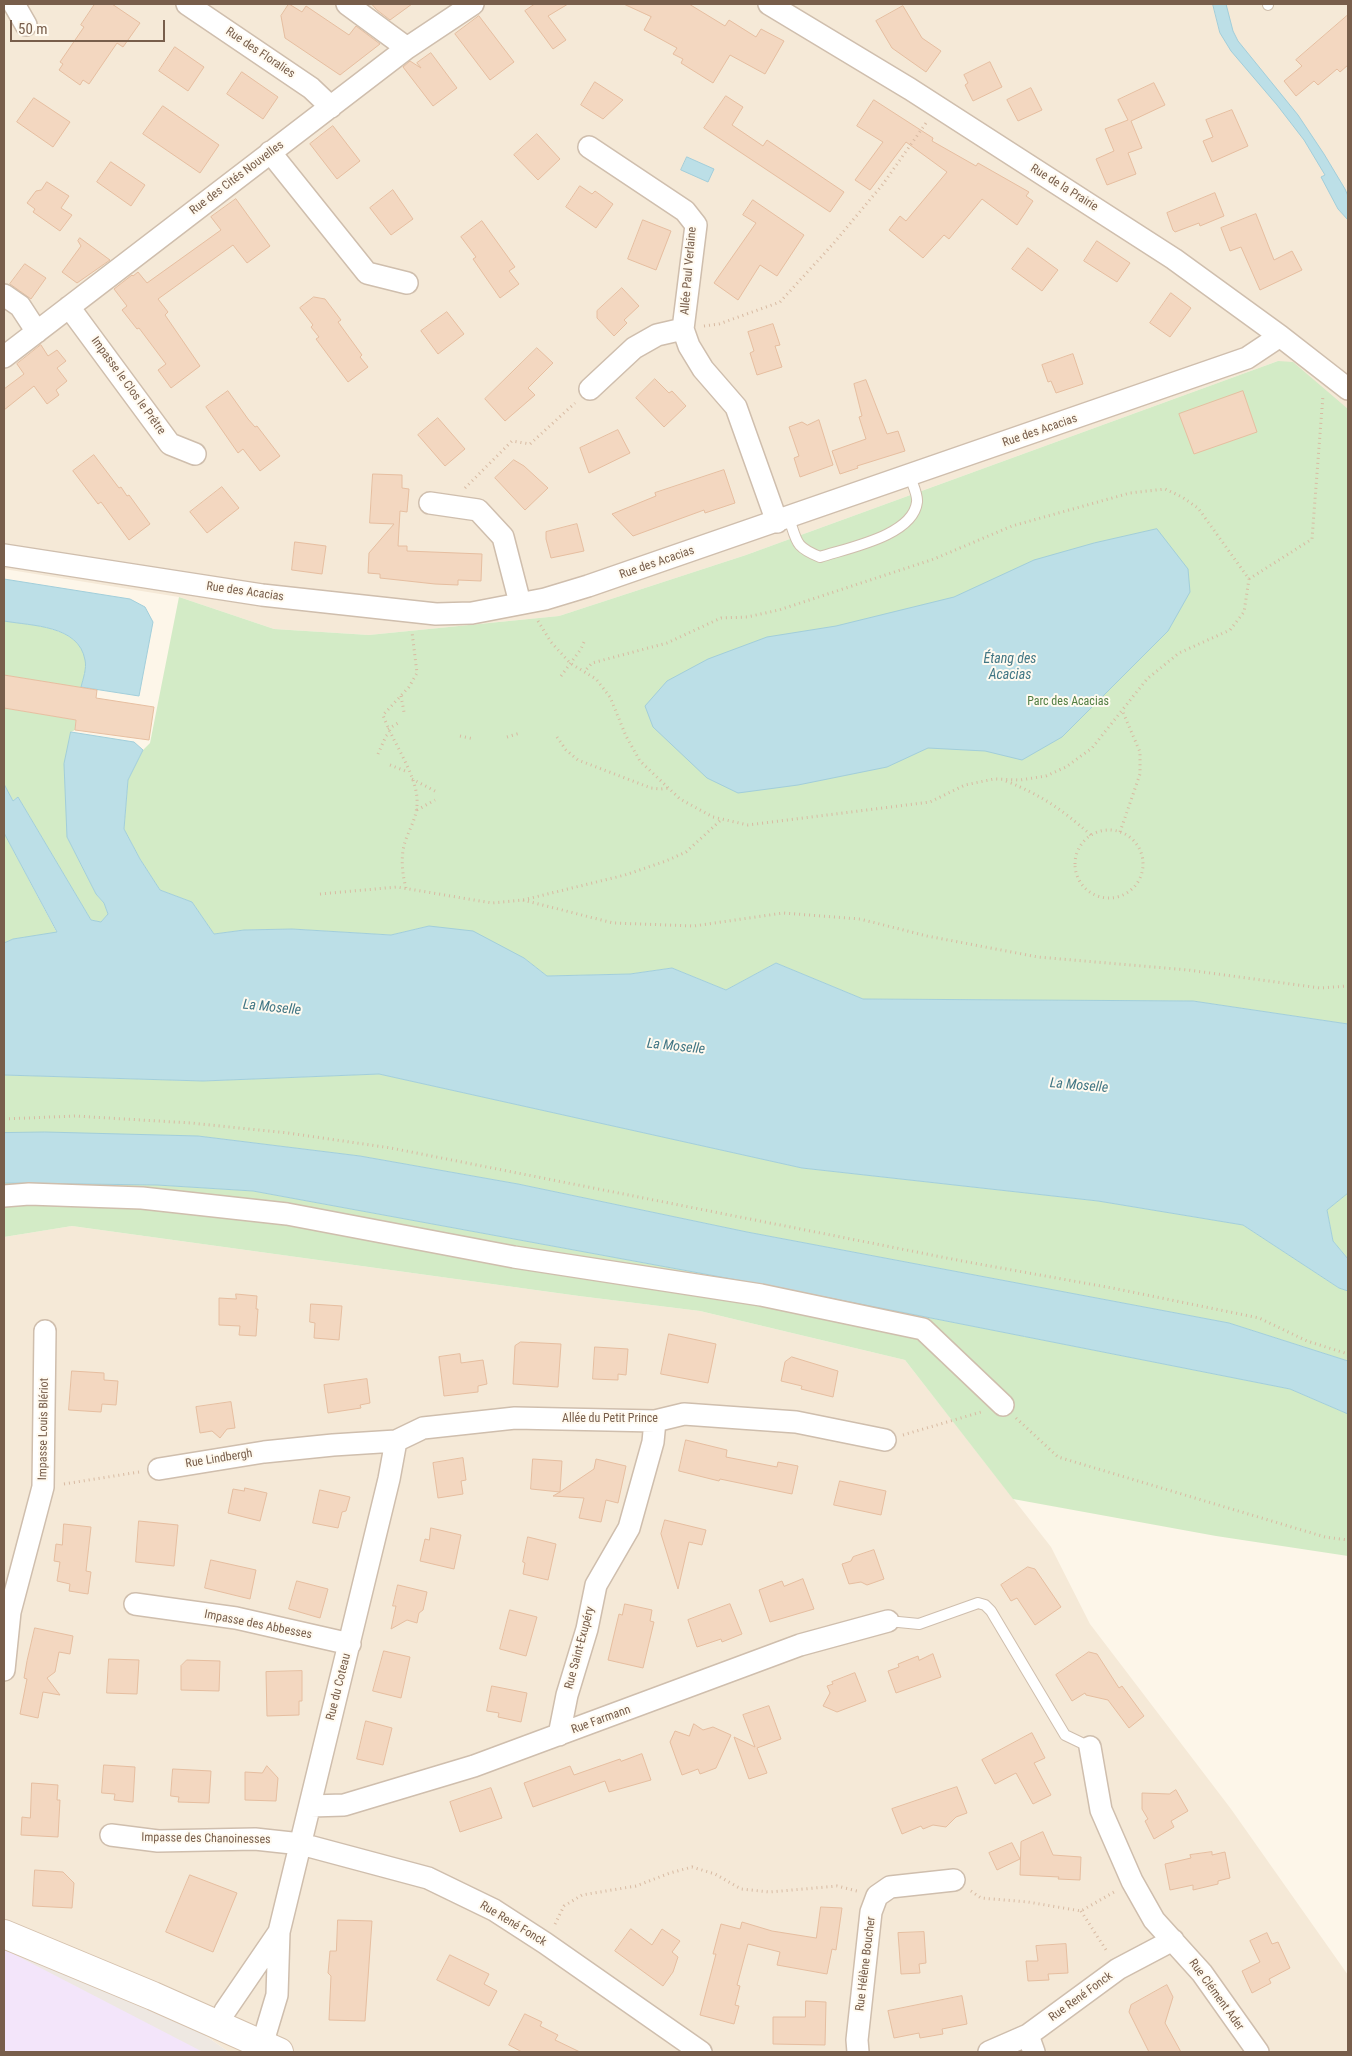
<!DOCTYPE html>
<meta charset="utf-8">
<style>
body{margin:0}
#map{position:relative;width:1352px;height:2056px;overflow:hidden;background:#fdf6e9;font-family:"Roboto Condensed",sans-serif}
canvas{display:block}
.frame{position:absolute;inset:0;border:5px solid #785e4b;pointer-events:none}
.scale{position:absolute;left:10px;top:20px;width:155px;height:22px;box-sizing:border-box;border:2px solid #785e4b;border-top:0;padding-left:6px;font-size:15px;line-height:18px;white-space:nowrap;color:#785e4b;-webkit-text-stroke:4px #fffaf0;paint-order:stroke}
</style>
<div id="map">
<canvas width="1352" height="2056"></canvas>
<div class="frame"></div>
<div class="scale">50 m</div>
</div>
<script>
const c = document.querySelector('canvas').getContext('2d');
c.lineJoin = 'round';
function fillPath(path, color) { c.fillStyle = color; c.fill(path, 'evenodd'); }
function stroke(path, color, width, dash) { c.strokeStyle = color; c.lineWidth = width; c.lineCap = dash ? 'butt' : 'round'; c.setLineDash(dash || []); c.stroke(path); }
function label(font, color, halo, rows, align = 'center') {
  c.font = font + ' "Roboto Condensed",sans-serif'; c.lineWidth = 4; c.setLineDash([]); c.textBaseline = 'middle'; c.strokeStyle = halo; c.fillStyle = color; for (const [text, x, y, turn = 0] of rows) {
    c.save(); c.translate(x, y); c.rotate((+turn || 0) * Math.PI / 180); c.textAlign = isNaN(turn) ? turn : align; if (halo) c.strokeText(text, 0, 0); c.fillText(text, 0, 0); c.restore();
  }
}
const residential = new Path2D(`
 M4,4H1348V409L1278,361L746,555L559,616L369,635L274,629L179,597L4,569Z
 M72,1226L579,1296L700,1311L905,1360L1051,1547L1090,1624L1231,1809L1348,1975V2052H229L203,2034L71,1973L4,1936V1237Z`);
const industrial = new Path2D(`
 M4,1936L71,1973L203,2034L229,2052H4Z`);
const education = new Path2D(`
 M4,1949L203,2052H4Z`);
const green = new Path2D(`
 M1278,361L1293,362L1348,409V1024L1193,1001L863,999L776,963L726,990L672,968L630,974L547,976L524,958L429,926L391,935L292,929L244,930L214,934L192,902L160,890L140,859L124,829L128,780L143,750L150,743L179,597L274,629L369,635L559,616L746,555Z
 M4,621C30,625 81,626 86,661C87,668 83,681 81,688L4,675Z
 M4,708L76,720L75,730L71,732L67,837L96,894L104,903L108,914L101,922L91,920L18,797L13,801L4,784Z
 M4,833L57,933L13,939L4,943Z
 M379,1074L802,1168L1098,1201L1243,1225L1339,1288L1348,1291V1361L1229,1323L747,1232L518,1184L360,1156L198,1136L4,1135V1075L203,1081Z
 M4,1183L157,1185L253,1191L759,1284L1290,1389L1348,1414V1556L1216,1536L1013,1499L905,1360L700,1311L579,1296L72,1226L4,1237Z
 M1348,1193V1259L1333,1241L1327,1210Z`);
const water = new Path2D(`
 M1213,4H1226L1233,31L1238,41L1298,115L1324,154L1345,189L1348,196V220L1338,209L1321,177L1325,175L1304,140L1277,105L1231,51L1220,33Z
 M687,157L714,169L708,182L681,170Z
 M1157,529L1188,569L1190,592L1168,631L1062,737L1022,760L985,751L928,748L887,767L798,785L738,793L707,778L653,727L645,706L667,681L708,659L767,637L836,626L954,597L1034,560L1094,543Z
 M4,579L130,599L145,607L153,622L139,696L81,687C83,679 87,668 85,660C79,625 32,626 4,621Z
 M71,732L134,742L143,750L128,780L124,829L140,859L160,890L192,902L214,934L244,930L292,929L391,935L429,926L473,931L524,958L547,976L630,974L672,968L726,990L776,963L863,999L1193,1001L1348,1024V1193L1327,1210L1333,1241L1348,1259V1291L1339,1288L1243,1225L1098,1201L802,1168L379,1074L203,1081L4,1075V943L13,939L57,932L4,833V784L13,801L18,797L91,920L101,922L108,914L104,903L96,894L67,837L64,764Z
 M45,1132L198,1136L360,1156L518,1184L747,1232L1229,1323L1348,1361V1414L1290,1389L759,1284L253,1191L157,1185L4,1183V1133Z`);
const building = new Path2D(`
 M95,4H112L140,23L123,47L117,43L89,84L83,80L80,85L59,70L63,64L60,62L84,27L81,25Z
 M289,4L302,12L306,6L349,35L356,26L380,44L340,75L285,38L281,16Z
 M372,4H412L390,20L377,10Z
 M535,4H568L548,16L566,40L553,49L525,11Z
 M624,4H689L725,26L729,20L756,37L761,29L784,41L765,74L730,55L713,83L681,63L683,59L673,54L677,48L644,30L651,17Z
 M903,6L922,38L941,51L926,72L892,48L876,21Z
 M1348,15V65L1340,72L1337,69L1318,85L1314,81L1296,96L1284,81L1302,66L1296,60Z
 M479,16L514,62L490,80L455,34Z
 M175,47L204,67L188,91L159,71Z
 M431,53L457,88L433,106L403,67L410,61L421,68L417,63Z
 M990,62L1002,87L973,101L965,85L968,83L964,75Z
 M242,72L278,97L263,119L227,94Z
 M595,82L623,100L603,119L581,105Z
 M1154,83L1165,105L1131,121L1142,148L1128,153L1136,174L1107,185L1096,159L1114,151L1105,129L1128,120L1118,100Z
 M1031,88L1042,110L1018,121L1007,100Z
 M726,96L743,107L732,125L763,146L767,140L844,192L830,212L704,128Z
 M34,98L70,122L53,147L17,122Z
 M874,100L933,138L932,141L976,166L978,163L1029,192L1026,196L1033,201L1017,225L982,199L949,239L944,235L923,258L889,230L900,216L906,221L947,172L906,142L870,190L855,180L883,142L857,126Z
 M163,106L219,145L200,173L143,134Z
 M1232,110L1248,146L1212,162L1203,141L1213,137L1206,120Z
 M333,126L360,161L337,179L310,144Z
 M537,134L560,159L538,180L514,155Z
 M111,162L145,185L131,206L97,182Z
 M47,182L69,196L61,208L72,215L60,231L33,212L35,209L27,203L36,191L41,190Z
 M580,186L592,194L595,191L613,204L596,228L566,207Z
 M393,190L413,219L391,235L370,208Z
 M1215,193L1224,216L1200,226L1199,223L1175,232L1173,230L1167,213Z
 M236,199L270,246L247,263L233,245L158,299L168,312L165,315L200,366L171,388L158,370L166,364L139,328L137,329L122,310L127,306L114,289L132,275L133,276L138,272L147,283L221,230L211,217Z
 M753,200L804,235L777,276L760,265L738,300L714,283L756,223L743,215Z
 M1256,214L1274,260L1292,251L1302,270L1260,290L1241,247L1230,251L1221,228Z
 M643,220L671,231L656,270L628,259Z
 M482,221L515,267L509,271L519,284L500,298L473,259L476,257L461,237Z
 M80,238L110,260L77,283L62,272L81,246L78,241Z
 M1097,241L1130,263L1117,282L1084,261Z
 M1028,248L1058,270L1042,291L1012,269Z
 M25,264L46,278L31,299L10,284Z
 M622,288L639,306L624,320L627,323L614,336L597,318V311Z
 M1171,293L1191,308L1170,337L1150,323Z
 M314,297L325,299L341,320L338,322L362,355L360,357L368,367L348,382L316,339L319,337L311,327L313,325L300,308Z
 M447,312L464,334L438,354L421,331Z
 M773,324L780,345L775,346L782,367L757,375L750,353L754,351L748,332Z
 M41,345L48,356L57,350L66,361L57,368L67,381L56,390L59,395L47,404L34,386L4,410V389L24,374L17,364Z
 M537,348L553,363L528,388L535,395L505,421L485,399Z
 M1073,354L1083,384L1056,393L1051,381L1048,382L1042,365Z
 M655,379L669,393L672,391L686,406L664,427L636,398Z
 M866,380L887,434L898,431L905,451L857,466L858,468L840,474L832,451L866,439L859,417L862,416L854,384Z
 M228,391L248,419L255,427L257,426L280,456L260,471L243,449L238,453L206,407Z
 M1243,391L1257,432L1194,454L1179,414Z
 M438,418L465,449L445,466L418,435Z
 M819,420L833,465L800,477L794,458L799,456L789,427L802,422L807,425Z
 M618,430L630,453L589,473L580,448Z
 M94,455L119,488L121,487L127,496L129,495L150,524L129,540L101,502L98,504L73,471Z
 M514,460L524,466L548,488L525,510L495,478Z
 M724,470L735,503L705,513L704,510L633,536L612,514L656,496L655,493Z
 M373,474L402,475V488L409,489L407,512L400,511L398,546H407V551L482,554L481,581L458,580V585L435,584L380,578V574L368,573L369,553L394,524L370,523Z
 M222,487L239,508L207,533L190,512Z
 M577,524L584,551L551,558L546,539V532Z
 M295,542L326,546L322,574L292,570Z
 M4,675L97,690L96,698L154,707L149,740L75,730L76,720L4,708Z
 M236,1294L257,1296L256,1309H258L256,1336L239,1335L240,1326L219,1325V1298L236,1299Z
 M311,1304L342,1306L339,1340L314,1338L315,1323L310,1322Z
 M669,1334L716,1344L708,1383L661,1374Z
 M521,1342L561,1344L558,1387L513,1384L515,1346Z
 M595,1347L628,1349L626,1375L618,1374V1380L593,1379Z
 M460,1354L461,1363L483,1360L487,1384L478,1386V1392L444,1396L439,1357Z
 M792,1357L838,1371L833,1397L801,1389L802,1386L781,1381L785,1362Z
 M72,1371L104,1373V1380L118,1381L116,1405L102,1404L101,1412L69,1410Z
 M367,1379L370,1403L360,1405L361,1408L328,1413L324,1385Z
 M231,1402L235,1428L227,1429L220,1438L212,1431L200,1433L196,1407Z
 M686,1440L727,1450L726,1457L777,1467L778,1462L798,1466L792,1494L720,1479L719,1481L679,1471Z
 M463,1458L466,1480L461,1481L463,1494L438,1498L433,1463Z
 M533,1459L562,1461L560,1492L594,1469L596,1459L626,1466L618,1503L606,1500L601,1522L579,1518L584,1498L553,1496L560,1492L531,1489Z
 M840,1481L886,1491L881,1515L834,1505Z
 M245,1488L267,1493L260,1521L228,1513L233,1489L244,1491Z
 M320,1490L350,1497L346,1511L342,1512L338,1528L313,1523Z
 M665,1520L706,1530L702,1545L689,1542L678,1589L661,1534Z
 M139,1521L178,1525L174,1566L136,1562Z
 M64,1524L91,1527L86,1571L91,1572L88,1594L69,1591L70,1584L57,1581L60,1562L54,1561L56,1544L62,1545Z
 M431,1528L461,1535L454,1569L420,1561L425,1539L429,1540Z
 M528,1537L556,1544L548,1580L523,1574L525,1563L523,1562Z
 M874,1550L884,1579L867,1585L861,1582L849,1584L842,1564L851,1561L853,1557Z
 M211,1560L256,1570L250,1599L205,1588Z
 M1028,1567L1035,1569L1061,1607L1035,1625L1017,1598L1011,1601L1001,1585Z
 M803,1579L814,1609L770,1622L759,1590L782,1581L784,1586Z
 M297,1581L328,1589L320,1618L289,1609Z
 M398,1585L427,1592L423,1610L419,1613L417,1623L407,1620L391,1629L396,1606H393Z
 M625,1604L652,1610L650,1621L654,1622L643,1668L608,1660L619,1614L622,1615Z
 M730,1604L742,1634L722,1642L721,1639L697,1647L688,1620Z
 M510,1610L537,1617L526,1656L500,1649Z
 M35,1628L73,1636L70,1654L59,1652L55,1672L47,1678L60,1695L43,1692L38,1718L20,1714L27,1679L24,1678L27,1661Z
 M384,1651L410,1657L401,1698L373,1691Z
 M1089,1652L1097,1654L1119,1688L1122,1686L1144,1716L1129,1728L1108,1700L1086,1695L1085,1693L1072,1701L1056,1675Z
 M933,1654L941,1677L896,1693L888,1671L899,1667L898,1664L918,1656L919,1660Z
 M109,1659L139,1660L137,1694L107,1693Z
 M187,1660L220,1661L219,1691L181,1690V1666Z
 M302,1671V1701H299V1715L267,1716L266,1672Z
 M855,1673L866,1701L837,1712L823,1706L830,1693L827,1686L833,1684L832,1682Z
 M492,1686L527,1693L521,1722L498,1717L499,1713L487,1711Z
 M769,1706L781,1739L757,1748L767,1773L749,1779L734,1737L755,1747L743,1715Z
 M366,1721L392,1728L383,1765L357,1759Z
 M694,1724L703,1730L713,1727L731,1735L716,1768L700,1774L698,1769L682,1775L670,1742L675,1731L689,1736Z
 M1032,1733L1045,1758L1034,1763L1051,1795L1033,1804L1016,1773L995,1784L982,1760Z
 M642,1754L651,1780L609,1792L605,1781L533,1807L524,1783L570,1766L574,1775L620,1759L621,1761Z
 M104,1765L135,1767L133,1802L114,1800L115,1794L102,1793Z
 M267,1766L278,1778L276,1801L245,1800V1772L262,1773Z
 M173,1769L211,1771L209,1803L178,1802L179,1797L171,1796Z
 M32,1783L58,1785L57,1800H60L58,1837L21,1835L22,1817L30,1818Z
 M957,1787L967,1813L956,1817L946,1827L933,1825L923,1829L921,1826L902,1834L892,1809Z
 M491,1788L502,1818L460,1832L450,1802Z
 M1176,1790L1188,1811L1171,1821L1174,1827L1154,1839L1145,1821L1148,1819L1142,1809V1793L1169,1794Z
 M1043,1832L1053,1855L1081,1857L1080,1880L1058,1879L1059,1877L1020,1875L1021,1842Z
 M1012,1843L1020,1859L997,1870L989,1853Z
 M1212,1852V1855L1225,1852L1230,1878L1218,1881V1884L1193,1890V1885L1170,1890L1165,1864L1191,1858L1190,1855Z
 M35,1870L63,1872L74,1883L72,1908L33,1906Z
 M190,1875L237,1893L213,1952L166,1932Z
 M821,1907L842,1908L836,1950L832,1949L827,1974L777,1965L780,1952L748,1944L737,1985L740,1986L735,2005L739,2006L734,2024L700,2015L716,1954H713L721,1924L740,1929L742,1922L772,1931L816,1938Z
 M338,1920L372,1921L365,2021L329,2020L331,1976L328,1973L330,1951H336Z
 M631,1929L652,1945L662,1929L680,1941L672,1952L678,1957L673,1972L663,1986L615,1951Z
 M924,1932L926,1963L919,1964L920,1973L901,1974L898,1933Z
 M1267,1933L1272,1944L1278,1942L1290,1968L1269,1979L1271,1983L1252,1993L1242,1971L1260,1962L1250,1941Z
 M1066,1944L1068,1973L1048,1974L1049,1980L1028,1981L1026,1961H1038L1036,1946Z
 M450,1955L489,1974L484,1984L497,1991L489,2006L437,1980Z
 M1167,1985L1173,1997L1165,2023L1181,2052H1149L1129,2012L1131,2005Z
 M962,1996L967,2024L942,2029L943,2034L920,2038L919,2033L894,2038L888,2011Z
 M806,2001L826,2002L825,2045L773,2044V2017H805Z
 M525,2014L542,2022L540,2026L558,2035L555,2040L580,2052H522L509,2045Z`);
const path = new Path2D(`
 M704,326L719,324L780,302L833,244L883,184L926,123
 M465,488L512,441L530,444L575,403
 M1249,579L1312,539L1323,395
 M538,621L551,642L570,663L596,679L610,697L626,736L640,761L680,799L713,817L748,825L930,802L965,785L994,779L1020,780L1046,776L1066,767L1092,748L1147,679L1179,653L1230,630L1244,612L1249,579L1198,508L1182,497L1165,489L1130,493L1012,526L934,559L779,610L747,617L721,618L667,643L592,663L584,672
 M561,676L581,649L584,642
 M401,696L404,712
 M388,729L398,723
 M460,736L474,739
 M507,737L520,733
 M557,737L566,750L578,760L651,788L661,789L669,788
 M378,754L386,736L390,732
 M390,765L408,772
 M412,779L435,791
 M1006,781C1043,796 1061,809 1091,835
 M417,810L435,800
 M1075 864a34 34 0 1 1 68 0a34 34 0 1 1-68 0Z
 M1120,832L1140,774V752L1122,710
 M406,888C402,873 400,855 406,839C412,824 418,814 417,798C415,772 392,741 383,715L409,687L417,673L412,632
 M320,894L397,887L492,903L523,900L625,875L666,861L686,852L722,819
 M523,900L613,923L694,926L783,913L860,919L927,936L1038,957L1188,970L1320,988L1348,986
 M4,1119L75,1116L191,1123L288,1133L391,1148L962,1261L1112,1288L1259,1318L1307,1341L1348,1354
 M1016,1418L1058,1457L1325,1537L1348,1540
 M903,1435L981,1412
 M64,1484L139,1472
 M971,1891L981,1898L1028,1902L1081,1911L1114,1892
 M1081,1911L1108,1953
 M555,1924L564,1906L582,1895L636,1886L670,1873L692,1867L715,1874L741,1889L770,1892L837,1886L857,1891`);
const lane = new Path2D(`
 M1268,4V5
 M789,518C797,542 795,547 820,557C847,548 913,536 917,502C918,495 912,483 910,476
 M888,1621L919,1624L978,1603L985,1605L991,1611L1065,1735L1090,1747`);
const street = new Path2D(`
 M14,4L26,25
 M187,4L311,88L331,107
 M347,4L407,48
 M769,4L910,89L1174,259L1280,336L1348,389
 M589,147L685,211L696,225L683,329L689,346L703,369L736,407L777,522
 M270,152L367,273L407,283
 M4,295L20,306L37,332
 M69,307L170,444L195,454
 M4,357L407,48L473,4
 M590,389L634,348L657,335L683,329
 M430,503L478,510L503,537L520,603
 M4,555L262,595L436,614L472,613L545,599L588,586L1247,358L1280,336
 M4,1196L29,1194L142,1198L287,1214L514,1257L761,1295L923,1329L1003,1405
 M159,1469L264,1452L333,1445L396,1441L423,1428L515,1418L655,1421L684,1414L796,1422L885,1440
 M135,1604L236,1618L350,1644
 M4,1670L10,1612L43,1487L45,1331
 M559,1735L567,1695L587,1629L596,1585L629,1528L653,1442L655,1421
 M1090,1747L1101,1810L1132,1881L1154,1920L1202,1973L1258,2052
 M311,1806L344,1805L474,1766L800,1645L888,1621
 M111,1835L158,1841L255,1839L301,1844L428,1878L494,1910L545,1943L701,2052
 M218,2025L225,2011L279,1932
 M1028,2035L1034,2052
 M262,2045L277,1995L279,1932L389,1479L396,1441
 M858,2052L857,2040L871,1912L877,1896L890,1887L954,1880
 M989,2052L1028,2035L1118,1969L1173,1940`);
const secondary = new Path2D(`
 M4,1934L153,1996L279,2052`);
const streetNames = [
 ["Rue des Floralies",260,53,34],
 ["Rue des Cités Nouvelles",237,178,-37],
 ["Rue de la Prairie",1064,188,32],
 ["Allée Paul Verlaine",689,271,-85],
 ["Impasse le Clos le Prêtre",128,386,54],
 ["Rue des Acacias",1040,431,-19],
 ["Rue des Acacias",657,563,-19],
 ["Rue des Acacias",245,592,8],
 ["Allée du Petit Prince",610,1419],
 ["Impasse Louis Blériot",44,1429,-89],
 ["Rue Lindbergh",219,1459,-9],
 ["Impasse des Abbesses",258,1625,11],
 ["Rue Saint-Exupéry",580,1648,-75],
 ["Rue du Coteau",339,1687,-76],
 ["Rue Farmann",601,1720,-20],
 ["Impasse des Chanoinesses",206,1839,1],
 ["Rue René Fonck",513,1924,31],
 ["Rue Hélène Boucher",866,1964,-83],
 ["Rue Clément Ader",1216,1995,54],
 ["Rue René Fonck",1081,1997,-36]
];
const parkNames = [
 ["Parc des Acacias",1068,702]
];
const waterNames = [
 ["Étang des",1010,659],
 ["Acacias",1010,675],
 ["La Moselle",272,1008,6],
 ["La Moselle",676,1047,6],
 ["La Moselle",1079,1086,5]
];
fillPath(residential, '#f5e9d7');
fillPath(industrial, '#eee8e2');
fillPath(education, '#f3e5fa');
fillPath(green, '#d3ebc6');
fillPath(water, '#bcdfe7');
stroke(water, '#a2ceda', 1);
fillPath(building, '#f3d7c0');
stroke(building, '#e6bea0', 1);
stroke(lane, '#cfbead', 12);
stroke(street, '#cfbead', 24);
stroke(secondary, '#d5c1ad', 30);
stroke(path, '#d8baa2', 3, [1, 4]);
stroke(lane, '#fff', 10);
stroke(street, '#fff', 21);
stroke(secondary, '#fff', 28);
label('12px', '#785e4b', '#fffaf0', streetNames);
label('12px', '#517e42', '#fffaf0', parkNames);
label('italic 14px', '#417684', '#fffaf0', waterNames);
</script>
